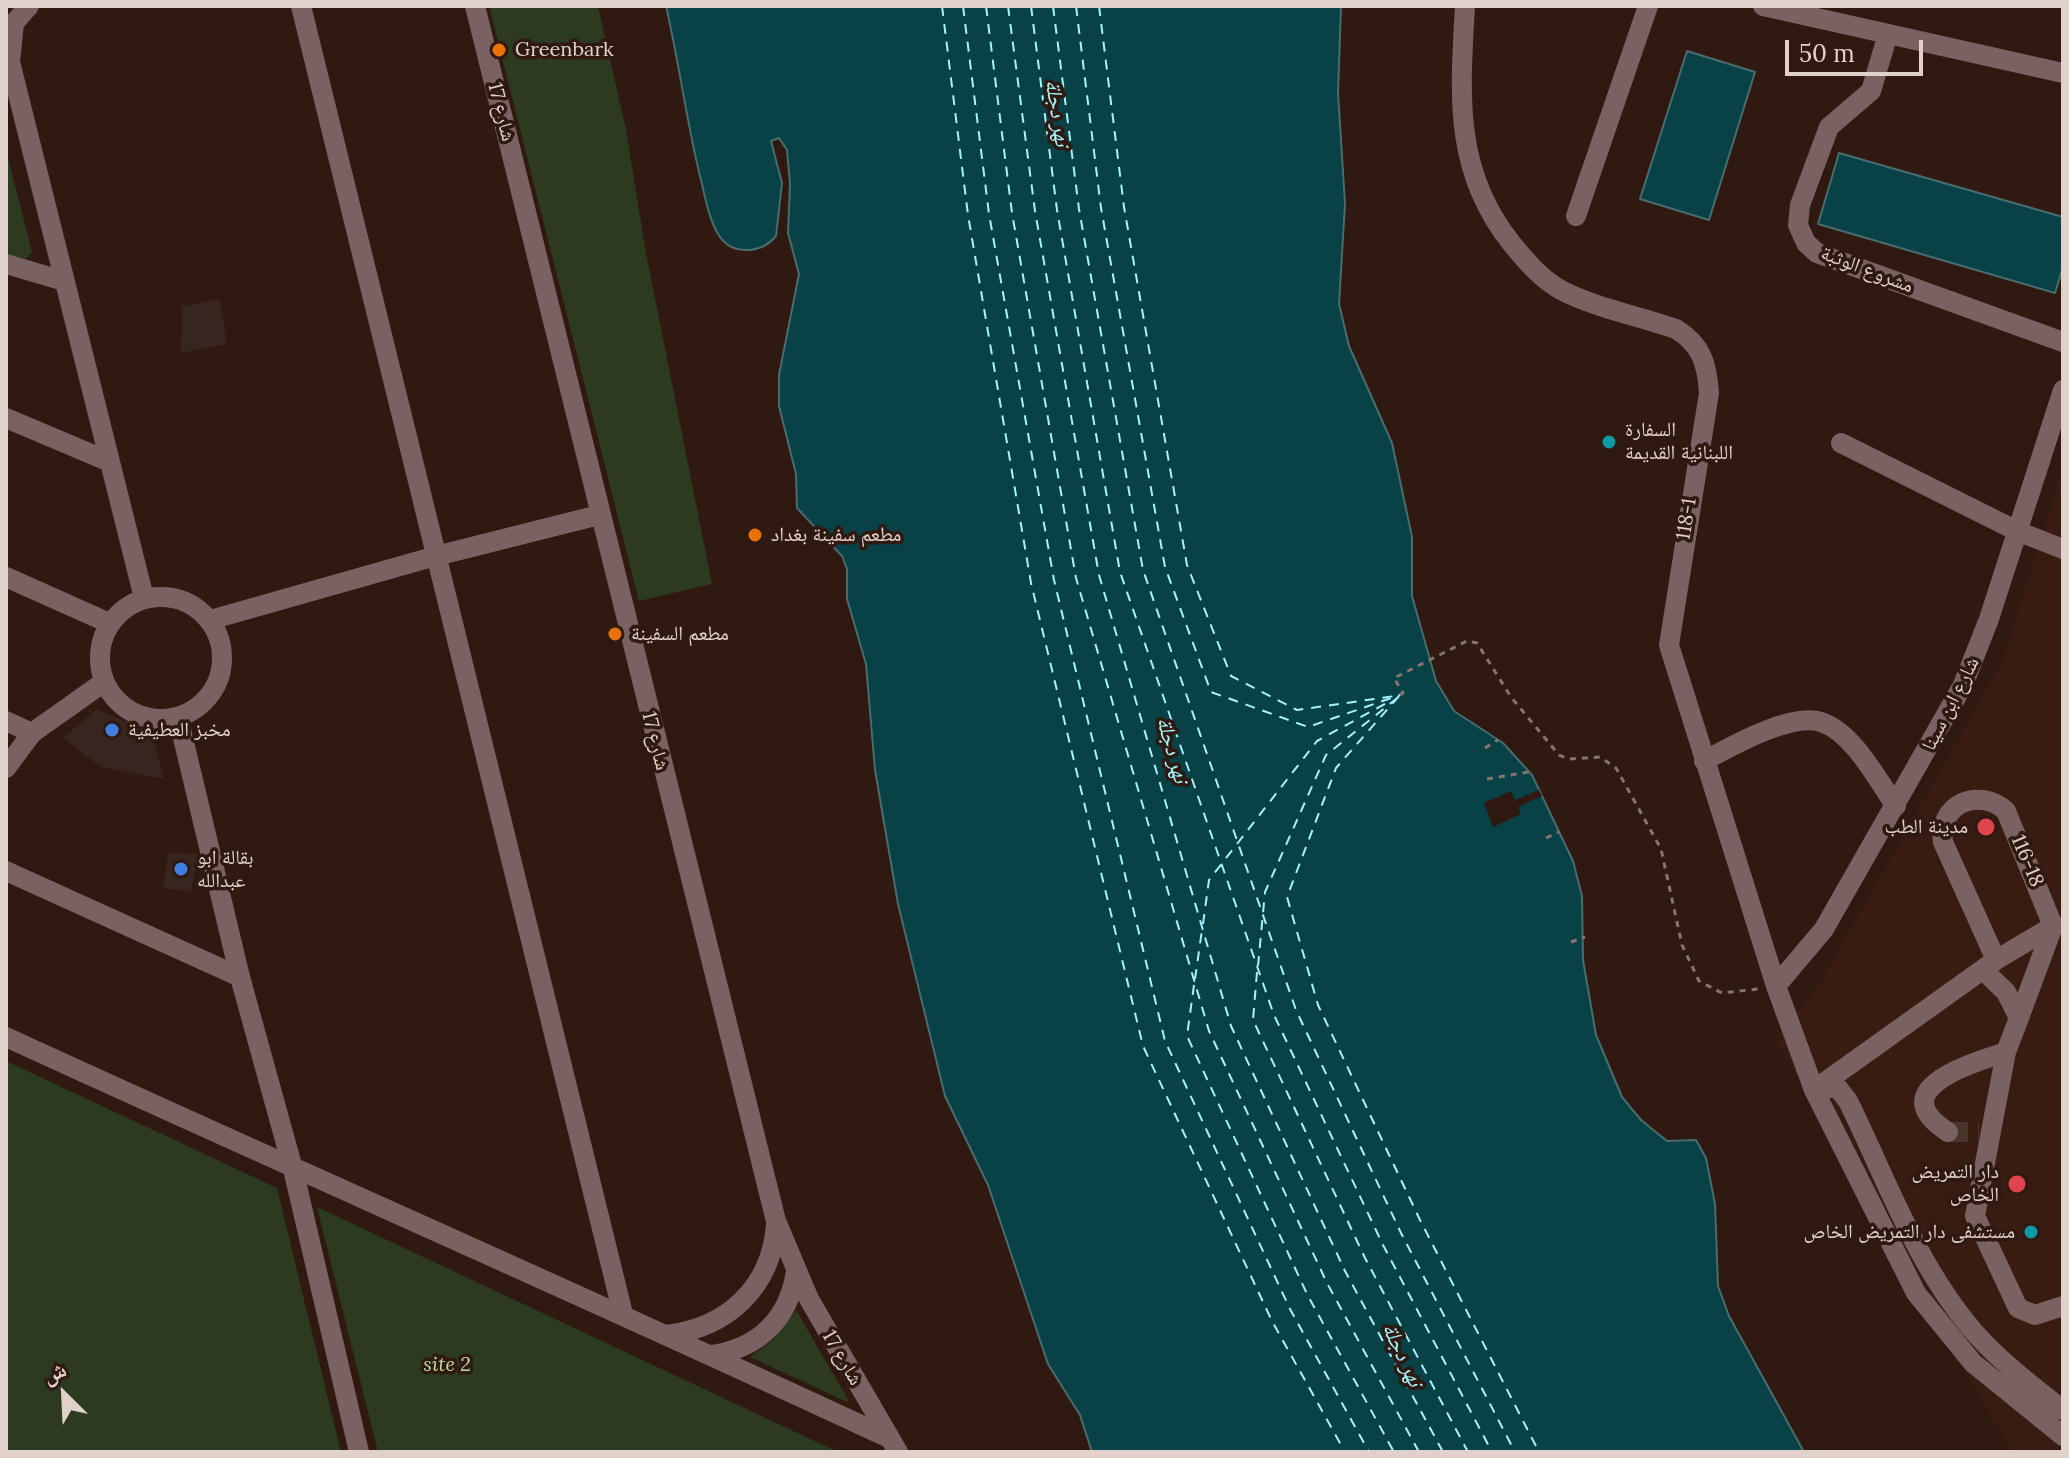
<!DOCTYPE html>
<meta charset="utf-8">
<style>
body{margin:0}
#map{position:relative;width:2069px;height:1458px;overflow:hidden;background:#2f1910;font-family:Lora,"Noto Naskh Arabic",serif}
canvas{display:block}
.frame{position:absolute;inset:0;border:8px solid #e1d1cb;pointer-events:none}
.north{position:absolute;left:24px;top:1354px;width:80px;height:80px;-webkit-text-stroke:6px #2f1910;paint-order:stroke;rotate:336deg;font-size:22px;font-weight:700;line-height:32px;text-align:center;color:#e1d1cb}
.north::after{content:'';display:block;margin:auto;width:28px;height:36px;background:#e1d1cb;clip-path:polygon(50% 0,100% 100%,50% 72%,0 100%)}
.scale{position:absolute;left:1785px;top:40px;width:138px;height:36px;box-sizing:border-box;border:4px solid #e1d1cb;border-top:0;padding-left:10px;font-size:24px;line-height:28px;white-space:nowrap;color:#e1d1cb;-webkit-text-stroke:6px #2f1910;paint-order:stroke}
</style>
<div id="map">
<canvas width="2069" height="1458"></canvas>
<div class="frame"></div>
<div class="north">ش</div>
<div class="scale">50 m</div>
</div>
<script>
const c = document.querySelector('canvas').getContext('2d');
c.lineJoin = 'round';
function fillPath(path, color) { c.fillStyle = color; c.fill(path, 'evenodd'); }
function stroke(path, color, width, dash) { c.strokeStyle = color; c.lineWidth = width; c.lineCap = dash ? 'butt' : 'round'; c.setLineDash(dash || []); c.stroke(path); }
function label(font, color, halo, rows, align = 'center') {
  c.font = font + ' Lora,"Noto Naskh Arabic",serif'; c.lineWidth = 7; c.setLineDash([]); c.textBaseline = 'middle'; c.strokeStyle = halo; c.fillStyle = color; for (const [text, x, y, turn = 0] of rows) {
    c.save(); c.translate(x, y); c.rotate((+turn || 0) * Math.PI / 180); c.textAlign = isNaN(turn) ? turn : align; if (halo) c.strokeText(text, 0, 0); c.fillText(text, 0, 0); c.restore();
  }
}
const commercial = new Path2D(`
 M220,299L227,344L181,353L182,306Z
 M97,709L152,733L164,779L101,767L63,738Z
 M168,853L198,854L191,892L163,888Z`);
const built = new Path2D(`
 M2063,466V1452H2012L1775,1038L1815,992L2002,662Z`);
const green = new Path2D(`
 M489,6H598L626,130L646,253L712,584L639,601Z
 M6,150L32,252L25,260L6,256Z
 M6,1061L277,1188L341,1452H6Z
 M317,1207L838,1452H378Z
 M796,1310L849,1401L847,1402L750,1357L774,1339Z`);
const water = new Path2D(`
 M666,6H1341L1338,93L1345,204L1339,304L1349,346L1392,443L1412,537V596L1436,681L1454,711L1503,743L1532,775L1573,861L1582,896L1583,960L1596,1035L1622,1097L1641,1120L1667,1141L1696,1140L1706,1158L1715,1204L1718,1286L1729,1316L1804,1452H1092L1080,1415L1048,1364L988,1185L945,1096L898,904L875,770L866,664L847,599V569L842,556L797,508L796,474L779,406V375L799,274L788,233L790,184L787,150L779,138L771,141L782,183L776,236C761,254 731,256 718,234C708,217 705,195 700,176C686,119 679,62 666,6Z
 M1687,51L1755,72L1709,220L1640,199Z
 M1839,153L2063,217V267L2055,293L1818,224Z`);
const pier = new Path2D(`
 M1539,790L1542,796L1518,807L1521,814L1493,827L1484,803L1511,791L1515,800Z`);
const ferry = new Path2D(`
 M942,6L968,215L1031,583L1143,1046L1272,1321L1345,1452
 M963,6L989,214L1054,580L1165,1041L1290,1309L1369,1452
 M986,6L1012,213L1076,578L1209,1031L1327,1283L1419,1452
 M1008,6L1035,211L1099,575L1231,1026L1345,1271L1443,1452
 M1031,6L1057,210L1120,572L1274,1015L1383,1245L1492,1452
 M1053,6L1079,209L1143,570L1296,1010L1401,1233L1515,1452
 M1076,6L1101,208L1165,567L1211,692L1308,727L1400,695
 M1099,6L1124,207L1187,565L1231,676L1297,710L1395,696
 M1399,696L1336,768L1287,897L1318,1005L1420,1220L1539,1452
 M1203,924L1209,880L1317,741L1392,700
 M1258,966L1265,892L1326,755L1396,699
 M1257,972L1253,1020L1365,1258L1468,1452
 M1195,979L1202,930
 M1194,985L1187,1036L1308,1296L1394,1452`);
const minorTunnel = new Path2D(`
 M1948,1132H1979`);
const path = new Path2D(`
 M1400,695L1403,693L1394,678L1467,641L1477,643L1511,697L1559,755L1568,759L1600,757L1616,768L1661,849L1682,945L1699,981L1722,993L1758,989
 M1485,748L1498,740
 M1487,779L1529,772
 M1546,838L1559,832
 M1571,942L1585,937`);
const minor = new Path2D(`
 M29,6L14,23L10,62L144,598
 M301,6L623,1314
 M475,6L776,1221L809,1299L898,1452
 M1465,6C1460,94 1453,171 1512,244C1526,261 1541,279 1561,290C1593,307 1641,317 1676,329C1702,345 1707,364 1709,393L1669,645L1776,986L1814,1090L1916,1293L1973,1363L2063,1436
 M1763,6L2063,73
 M1888,34L1871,91L1829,127L1800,205L1798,225L1806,243L1817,253L2063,342
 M1576,216L1648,6
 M6,264L64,281
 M6,418L110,462
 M1841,443L2017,531L2063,549
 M6,577L109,623
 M100 658a61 61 0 1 1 122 0a61 61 0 1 1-122 0Z
 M210,620L436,556L599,515
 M178,717L240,977L293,1169L359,1452
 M6,721L32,733
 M1704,761C1730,747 1791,712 1821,722C1854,733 1877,780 1896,806
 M6,768L32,733L104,682
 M6,871L240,977
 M1983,970L2006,992L2019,1018L2006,1052L1975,1216L2018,1308L2035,1315L2063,1306
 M1776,986L1824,929L1963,685L1989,619L2063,390
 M2019,1018L2053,926
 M6,1037C300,1172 596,1301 889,1438
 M1814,1090L1996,960L2053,926L2006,811C1979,787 1938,803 1943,842L1996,960
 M1814,1090L1837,1087L1848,1101C1886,1178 1917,1267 1975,1333C2001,1362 2032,1386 2063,1410
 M1948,1132C1881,1089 1973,1063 2006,1052
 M666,1335C728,1328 771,1287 776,1225
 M712,1355C759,1348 789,1319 796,1271`);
const markers = [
 [499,50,8,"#e8710a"],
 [1609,442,8,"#0f9aa8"],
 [755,535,8,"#e8710a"],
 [615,634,8,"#e8710a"],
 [112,730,8,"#3f7fe0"],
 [1986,827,10,"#e0444e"],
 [181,869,8,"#3f7fe0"],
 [2017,1184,10,"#e0444e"],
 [2031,1232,8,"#0f9aa8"]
];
const poiNames = [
 ["Greenbark",515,50],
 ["السفارة",1625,430],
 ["اللبنانية القديمة",1625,453],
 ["مطعم سفينة بغداد",771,535],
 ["مطعم السفينة",631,634],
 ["مخبز العطيفية",128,730],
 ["مدينة الطب",1968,827,"right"],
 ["بقالة ابو",197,858],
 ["عبدالله",197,881],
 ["دار التمريض",1999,1172,"right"],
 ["الخاص",1999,1195,"right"],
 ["مستشفى دار التمريض الخاص",2015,1232,"right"]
];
const streetNames = [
 ["شارع 17",501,112,76],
 ["مشروع الوثبة",1867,270,21],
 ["118-1",1687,519,-81],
 ["شارع ابن سينا",1951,704,-63],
 ["شارع 17",655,741,76],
 ["116-18",2027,861,67],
 ["شارع 17",842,1358,60]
];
const parkNames = [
 ["site 2",447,1365]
];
const waterNames = [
 ["نهر دجلة",1057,113,81],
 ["نهر دجلة",1172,750,74],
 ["نهر دجلة",1402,1355,65]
];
fillPath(commercial, '#372520');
fillPath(built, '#391c11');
fillPath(green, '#2c3a1f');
fillPath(water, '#084146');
stroke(water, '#496c6e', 2);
fillPath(pier, '#2f1910');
stroke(ferry, '#a4f4fd', 2, [10, 8]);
stroke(minorTunnel, '#4a352c', 20, [20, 10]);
stroke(path, '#87746d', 3, [6, 6]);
stroke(minor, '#7a6262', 20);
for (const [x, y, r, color] of markers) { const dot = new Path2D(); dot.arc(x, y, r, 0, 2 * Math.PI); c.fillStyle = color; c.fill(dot); stroke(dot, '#2f1910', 3); }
label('20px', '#e1d1cb', '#2f1910', poiNames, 'left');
label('20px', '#e1d1cb', '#2f1910', streetNames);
label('italic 20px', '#badf9b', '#2f1910', parkNames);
label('italic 22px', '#a4f4fd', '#2f1910', waterNames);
</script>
